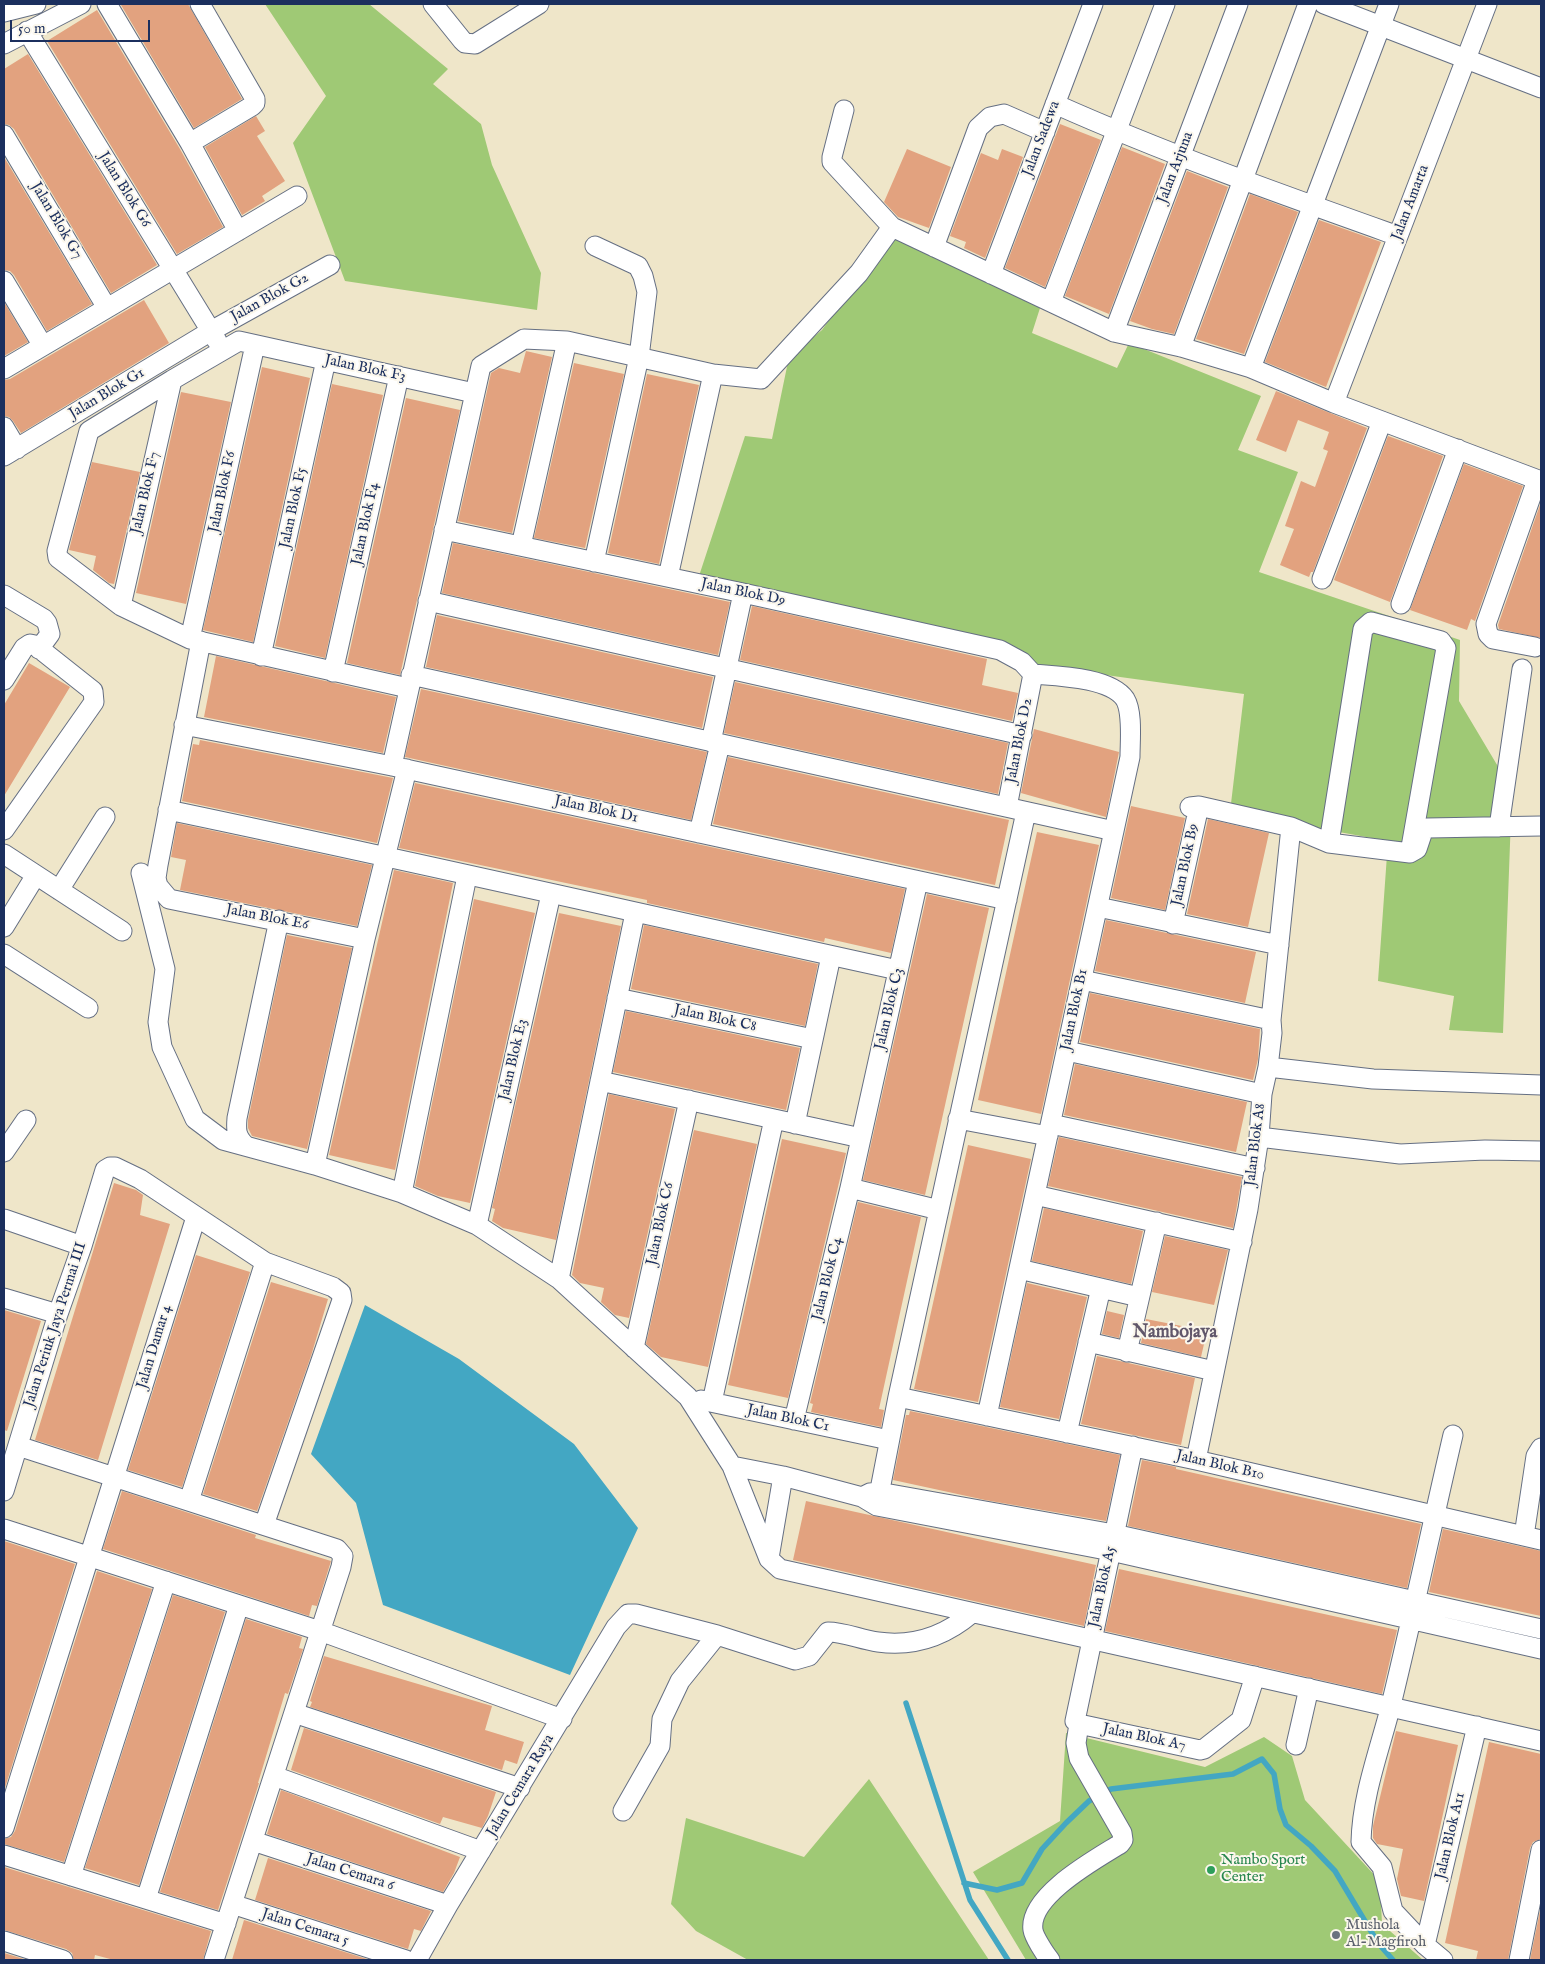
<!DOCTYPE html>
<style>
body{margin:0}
#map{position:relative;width:1545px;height:1964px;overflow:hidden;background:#efe6c9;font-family:"IM FELL English",serif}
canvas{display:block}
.frame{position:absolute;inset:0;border:5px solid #1b2f5e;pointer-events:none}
.scale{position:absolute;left:10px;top:20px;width:140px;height:22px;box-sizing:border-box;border:2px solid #1b2f5e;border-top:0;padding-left:6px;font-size:15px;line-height:18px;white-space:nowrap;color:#1b2f5e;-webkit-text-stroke:4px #fbf7ec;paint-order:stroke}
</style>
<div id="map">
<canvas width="1545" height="1964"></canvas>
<div class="frame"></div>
<div class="scale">50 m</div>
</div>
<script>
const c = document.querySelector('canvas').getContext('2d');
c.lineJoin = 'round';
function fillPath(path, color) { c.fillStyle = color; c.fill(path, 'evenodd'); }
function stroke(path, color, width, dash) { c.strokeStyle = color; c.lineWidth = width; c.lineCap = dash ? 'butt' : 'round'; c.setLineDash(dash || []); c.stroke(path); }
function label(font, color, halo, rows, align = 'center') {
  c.font = font + ' "IM FELL English",serif'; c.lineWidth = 4; c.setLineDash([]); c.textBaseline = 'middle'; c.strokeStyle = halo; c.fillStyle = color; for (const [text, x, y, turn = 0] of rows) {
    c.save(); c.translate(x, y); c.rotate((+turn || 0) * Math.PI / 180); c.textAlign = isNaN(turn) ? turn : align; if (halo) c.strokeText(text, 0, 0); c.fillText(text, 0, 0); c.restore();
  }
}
const green = new Path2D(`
 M265,4H369L448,69L433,84L481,124L492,165L541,273L537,310L345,281L293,143L326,96Z
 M889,235L1040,308L1032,333L1117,368L1129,343L1261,396L1238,450L1298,472L1259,572L1460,640L1459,701L1512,790L1503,1033L1449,1030L1454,996L1378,981L1388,841L1230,812L1244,694L1040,666L1002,644L699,576L745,436L772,439L789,357L822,330Z
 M1066,1733L1205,1767L1264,1737L1292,1756L1305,1800L1380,1881L1382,1924L1423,1960H1026L973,1872L1060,1821Z
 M869,1779L989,1960H748L696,1931L671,1904L686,1818L804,1857Z`);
const water = new Path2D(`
 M365,1305L459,1359L574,1444L638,1528L570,1675L383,1605L356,1503L311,1454Z`);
const stream = new Path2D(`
 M906,1703L970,1900L1008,1960
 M964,1883L997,1890L1022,1883L1042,1849L1066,1823L1089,1801L1111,1789L1233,1774L1262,1759L1274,1774L1280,1809L1286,1825L1311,1846L1335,1871L1378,1943L1393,1960`);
const building = new Path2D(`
 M123,4H188L242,99L194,128L121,5Z
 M97,10L180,149L223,227L177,254L47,41Z
 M28,54L157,265L111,293L14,129L9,125L4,124V69Z
 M256,116L265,131L257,136L285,181L262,196L265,201L242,215L205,147Z
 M1060,124L1101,140L1045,287L1005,268Z
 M1122,147L1165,164L1109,314L1065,296Z
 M907,149L951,167L929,228L898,217L884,202Z
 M1002,149L1023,157L985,258L964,248L966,242L950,236L981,153L998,160Z
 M4,157L92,304L47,331L14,275L10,271L4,270Z
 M1187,171L1228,187L1174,334L1152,329L1130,321Z
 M1250,194L1298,212L1244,354L1196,339Z
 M1319,220L1381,242L1326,387L1265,362Z
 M144,300L169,343L21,433L13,421L9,417L4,416V380L10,379Z
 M4,302L28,342L4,356Z
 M526,351L552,357L512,533L458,521L491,373L499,368L520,373Z
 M574,363L624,374L585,548L534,538Z
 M262,367L310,378L253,642L203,630Z
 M647,374L699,385L659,564L608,553Z
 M332,384L383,395L325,658L275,646Z
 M1276,391L1367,428L1313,572H1311L1309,577L1280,565L1294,529L1285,526L1301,481L1315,487L1328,451L1323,449L1329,432L1298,420L1286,452L1256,440Z
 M181,392L231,402L186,604L136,593Z
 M406,398L460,410L400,675L347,663Z
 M1388,436L1443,456L1390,602L1334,580Z
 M92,462L140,472L114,584L109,583L93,570L96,556L69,550Z
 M1464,464L1523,486L1475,621L1471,619L1467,630L1410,610Z
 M1541,502V638L1499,629L1498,625Z
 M453,543L730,602L718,655L442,593Z
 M752,606L987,659L982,685L1018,693L1012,721L740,660Z
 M437,615L713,677L702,728L426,667Z
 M216,656L396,697L383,753L204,717Z
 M29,663L70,687L4,796V705Z
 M735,682L1008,743L998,794L724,733Z
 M421,689L707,752L691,820L405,757Z
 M1034,729L1119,752L1106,817L1021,793Z
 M200,740L393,778L377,843L182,801L193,744L199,745Z
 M728,757L1009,820L995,885L713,824Z
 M415,783L905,889L891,953L825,938L824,942L647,903V900L399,848Z
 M1131,806L1185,818L1165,910L1111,898Z
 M1208,819L1269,833L1248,927L1187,914Z
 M177,823L372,865L357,926L180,890L186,860L171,857Z
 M1037,832L1099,845L1041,1114L978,1100Z
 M394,870L453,883L395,1170L329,1155Z
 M927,894L989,908L925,1195L863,1180Z
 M474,899L535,913L470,1203L438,1196L415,1186Z
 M559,913L621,926L556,1240L503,1228L492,1221L495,1209L492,1208Z
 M1106,920L1256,952L1245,1003L1095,971Z
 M644,925L818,964L805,1026L631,989Z
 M287,935L352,948L307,1149L252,1136L248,1128V1120Z
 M1090,993L1260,1029L1258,1059L1253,1080L1080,1042Z
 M626,1011L800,1048L786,1110L613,1072Z
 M1075,1064L1247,1102L1236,1152L1064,1115Z
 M609,1094L675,1109L629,1318L615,1315L601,1302L604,1288L580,1283L572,1275Z
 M694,1130L757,1144L708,1367L661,1357L646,1344Z
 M1059,1137L1242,1177L1233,1228L1048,1186Z
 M782,1139L846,1153L788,1398L728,1385Z
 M968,1145L1031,1159L978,1402L914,1389Z
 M114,1183L136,1190L143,1195L140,1215L170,1224L98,1460L35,1440Z
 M858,1202L921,1217L879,1409L884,1410L881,1427L811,1412L813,1404L810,1403Z
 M1044,1208L1143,1231L1131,1284L1032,1261Z
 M1165,1236L1228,1250L1214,1305L1152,1292Z
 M196,1255L250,1272L182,1487L128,1470Z
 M271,1282L328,1299L311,1356L257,1511L203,1494Z
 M1027,1283L1087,1297L1059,1419L1000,1407Z
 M4,1310L41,1321L7,1431L4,1430Z
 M1107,1311L1124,1315L1119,1338L1102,1334Z
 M1146,1319L1207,1331L1201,1357L1141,1343Z
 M1097,1356L1195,1378L1181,1445L1081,1424Z
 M910,1411L1120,1455L1106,1521L985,1500L893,1480L906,1415H909Z
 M1142,1460L1176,1467V1469L1421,1524L1407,1588L1128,1526Z
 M122,1491L256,1535L255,1538L331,1561L317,1606L312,1605L309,1616L103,1549Z
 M806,1501L1096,1565L1084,1626L793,1560Z
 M1443,1529L1541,1551V1616L1429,1592Z
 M4,1541L75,1564L4,1791Z
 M1119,1569L1397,1630L1382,1694L1105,1631Z
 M97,1571L152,1589L64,1862L4,1844V1839L11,1837L15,1831Z
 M173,1595L225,1612L139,1885L85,1868Z
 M246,1619L302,1637L299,1648L303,1649L288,1694L285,1693L258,1783H259L218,1910L160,1892Z
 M324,1656L492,1706L485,1730L524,1742L517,1764L505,1760L502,1770L310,1707L312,1702L310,1701Z
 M304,1728L496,1792L488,1816L482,1828L443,1817L440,1824L291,1770Z
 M1396,1731L1458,1745L1424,1901L1401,1896L1397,1879L1403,1849L1377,1844L1373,1838V1826Z
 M1489,1742L1541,1754V1839L1533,1842L1530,1848L1508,1960H1476L1478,1951L1445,1943Z
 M281,1790L460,1857L454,1873L443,1892L267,1834Z
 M268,1858L431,1911L421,1931L414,1929L408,1949L255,1900Z
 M4,1867L211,1931L203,1960H114L95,1955L94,1960H74L72,1953L66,1949L4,1930Z
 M1541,1906V1960H1530Z
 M244,1920L370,1960H232Z
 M4,1953L27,1960H4Z`);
const minor = new Path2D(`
 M107,4L190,143L238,231
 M433,4L462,40L465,43L475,44L539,4
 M1324,4L1541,88
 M4,12L36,4
 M27,31L217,341
 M4,44L81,4
 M1055,104C1167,154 1283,195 1398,236
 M844,110L832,157V162L892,227L1114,332L1181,347L1251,368L1334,403L1541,481
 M4,135L107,308
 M190,143L252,106L255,103V99L200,4
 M934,247L978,128L990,117L1004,114L1045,132
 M991,274L1093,4
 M4,281L43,346
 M1051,302L1165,4
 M1114,332L1238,4
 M1181,347L1308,4
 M1251,368L1389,4
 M4,369L297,196
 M1334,403L1487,4
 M4,427L17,449
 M4,456L211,331L330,265
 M444,530L743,593L1000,650L1022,662L1033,674
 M521,546L567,341
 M594,562L639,357L647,292L643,276L638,266L595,246
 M668,577L713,374
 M1322,579L1382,421
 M4,595L44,619L47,623L50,634L39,649
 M428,601L1022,735
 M1401,604L1458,449
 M121,606L172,380
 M190,639L255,345
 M201,641L158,865L156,878L158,886L169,899L365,939
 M1535,647L1493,639L1488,634L1486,624L1537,480
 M261,656L326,360
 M333,672L399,376
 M411,675L1114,831
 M4,680L24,648L30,644L35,645L93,691L94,702L4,830
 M408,688L190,639L121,606L58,558L57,551L89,431L172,380L239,341L474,393
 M184,725L392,766L1007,900
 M711,742L743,593
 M392,766L481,366L524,339L567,341L713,374L761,379L859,273L892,227
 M1007,807L1033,674
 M1190,807L1199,806L1291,827L1329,843L1410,853L1417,849L1423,831L1427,828L1541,826
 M168,810C412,861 655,917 898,970
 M1499,827L1522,669
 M699,833L720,744
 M1329,843L1363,629L1371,622L1441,641L1446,648L1410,853
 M4,854L122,931
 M141,873L165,969L158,1022L162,1047L195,1119L223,1140L315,1165L402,1193L477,1225L559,1279L688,1397L732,1466L769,1559L780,1569L1541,1741
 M59,890L105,817
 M1098,907L1279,945
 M1173,924L1199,806
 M4,927L36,875
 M4,954L88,1008
 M1082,980L1271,1020
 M617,998L813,1039
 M1067,1051L1262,1094
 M1268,1067L1373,1079L1541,1085
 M600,1081L861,1138
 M958,1119L1048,1136
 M795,1124L831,956
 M1051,1124L1255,1168
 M1259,1137L1400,1154L1485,1150L1541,1151
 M245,1145C236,1136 236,1130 237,1118L279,920
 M4,1152L26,1120
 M315,1165L365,939L407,769
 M850,1188L939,1210
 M402,1193L467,876
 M1035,1195L1242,1242
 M4,1219L82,1246
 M477,1225L551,894
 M1019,1269L1139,1297
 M559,1279L635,913
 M4,1298L58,1314
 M1088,1342L1214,1371
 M634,1348L689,1100
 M1127,1352L1157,1222
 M898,1397L1196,1460L1541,1540
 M701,1400L889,1440
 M712,1402L774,1119
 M987,1416L1130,757C1130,741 1133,712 1125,699C1110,677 1056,676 1033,674
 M794,1420L850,1188L918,881
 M1067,1433L1101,1288
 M18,1446L337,1549L343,1556L341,1567L214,1960
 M1133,1446L1075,1721L1079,1724L1200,1750L1204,1749L1241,1720L1255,1676
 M1196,1460L1248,1209L1259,1137L1262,1094L1268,1067L1272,1033L1271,1020L1291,827
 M732,1466L783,1476L862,1497
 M4,1491L58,1314L82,1246L105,1170L110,1167H115L140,1179L265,1262L333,1287L341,1293L342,1300L264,1525
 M189,1501L265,1262
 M877,1505L898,1397L1026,812
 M4,1529L320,1631L562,1719
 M1524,1536L1536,1456L1541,1448
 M769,1558L783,1476
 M1541,1629L1114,1534L879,1492L870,1493L862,1497L877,1506L1111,1551L1541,1649
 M294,1713L520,1788
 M1296,1745L1309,1688
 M274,1776L481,1851
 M623,1811L660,1746L662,1719L680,1681L717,1635
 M4,1828L196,1217
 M253,1841L448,1905
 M4,1855L226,1924
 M71,1876L166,1581
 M146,1899L239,1605
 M232,1904L406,1960
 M4,1941L63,1960
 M1425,1945L1477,1726
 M417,1960L448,1905L616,1627L628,1614H636L717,1635L795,1660L809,1656L828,1632C845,1632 861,1640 878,1642C914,1647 945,1636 972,1613
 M1050,1960C1045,1954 1034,1937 1033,1930C1028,1896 1096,1859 1120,1844L1123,1840L1122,1833L1079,1758L1076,1743L1079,1724
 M1443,1960L1425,1945L1393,1911L1382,1867L1361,1842C1362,1795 1380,1749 1391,1705C1413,1615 1432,1525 1453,1435
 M1519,1960L1541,1850`);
const markers = [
 [1211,1870,5,"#2e9e5b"],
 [1336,1935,5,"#6b7280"]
];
const streetNames = [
 ["Jalan Sadewa",1042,139,-69],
 ["Jalan Arjuna",1176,168,-69],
 ["Jalan Blok G6",124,190,58],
 ["Jalan Amarta",1411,203,-69],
 ["Jalan Blok G7",56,221,59],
 ["Jalan Blok G2",270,298,-29],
 ["Jalan Blok F3",365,369,12],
 ["Jalan Blok G1",107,394,-31],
 ["Jalan Blok F6",223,492,-78],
 ["Jalan Blok F7",146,493,-77],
 ["Jalan Blok F5",294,508,-78],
 ["Jalan Blok F4",366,524,-78],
 ["Jalan Blok D9",743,593,12],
 ["Jalan Blok D2",1020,741,-79],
 ["Jalan Blok D1",596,810,12],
 ["Jalan Blok B9",1186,865,-78],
 ["Jalan Blok E6",267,918,11],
 ["Jalan Blok C3",890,1009,-77],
 ["Jalan Blok B1",1075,1010,-78],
 ["Jalan Blok C8",715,1019,12],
 ["Jalan Blok E3",514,1060,-77],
 ["Jalan Blok A8",1256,1145,-83],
 ["Jalan Blok C6",661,1224,-78],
 ["Jalan Blok C4",828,1279,-76],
 ["Jalan Periuk Jaya Permai III",56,1325,-72],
 ["Jalan Damar 4",155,1347,-73],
 ["Jalan Blok C1",788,1419,12],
 ["Jalan Blok B10",1220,1466,13],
 ["Jalan Blok A5",1103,1587,-78],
 ["Jalan Blok A7",1144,1738,12],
 ["Jalan Cemara Raya",521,1786,-59],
 ["Jalan Blok A11",1451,1836,-77],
 ["Jalan Cemara 6",350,1873,18],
 ["Jalan Cemara 5",305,1928,18]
];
const leisureNames = [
 ["Nambo Sport",1221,1861],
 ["Center",1221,1878]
];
const worshipNames = [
 ["Mushola",1346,1926],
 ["Al-Magfiroh",1346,1943]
];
const quarterNames = [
 ["Nambojaya",1175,1333]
];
fillPath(green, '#9fc975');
fillPath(water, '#43a7c3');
stroke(stream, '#43a7c3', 5.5);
fillPath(building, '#e2a27f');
stroke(minor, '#656f83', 21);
stroke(minor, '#fff', 19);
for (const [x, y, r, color] of markers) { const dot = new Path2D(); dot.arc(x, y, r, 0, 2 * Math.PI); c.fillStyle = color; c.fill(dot); stroke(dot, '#fbf7ec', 2); }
label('15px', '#1b2f5e', '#fbf7ec', streetNames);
label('15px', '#27864d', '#fbf7ec', leisureNames, 'left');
label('15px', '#5b616d', '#fbf7ec', worshipNames, 'left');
label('bold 18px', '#61576a', '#fbf7ec', quarterNames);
</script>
